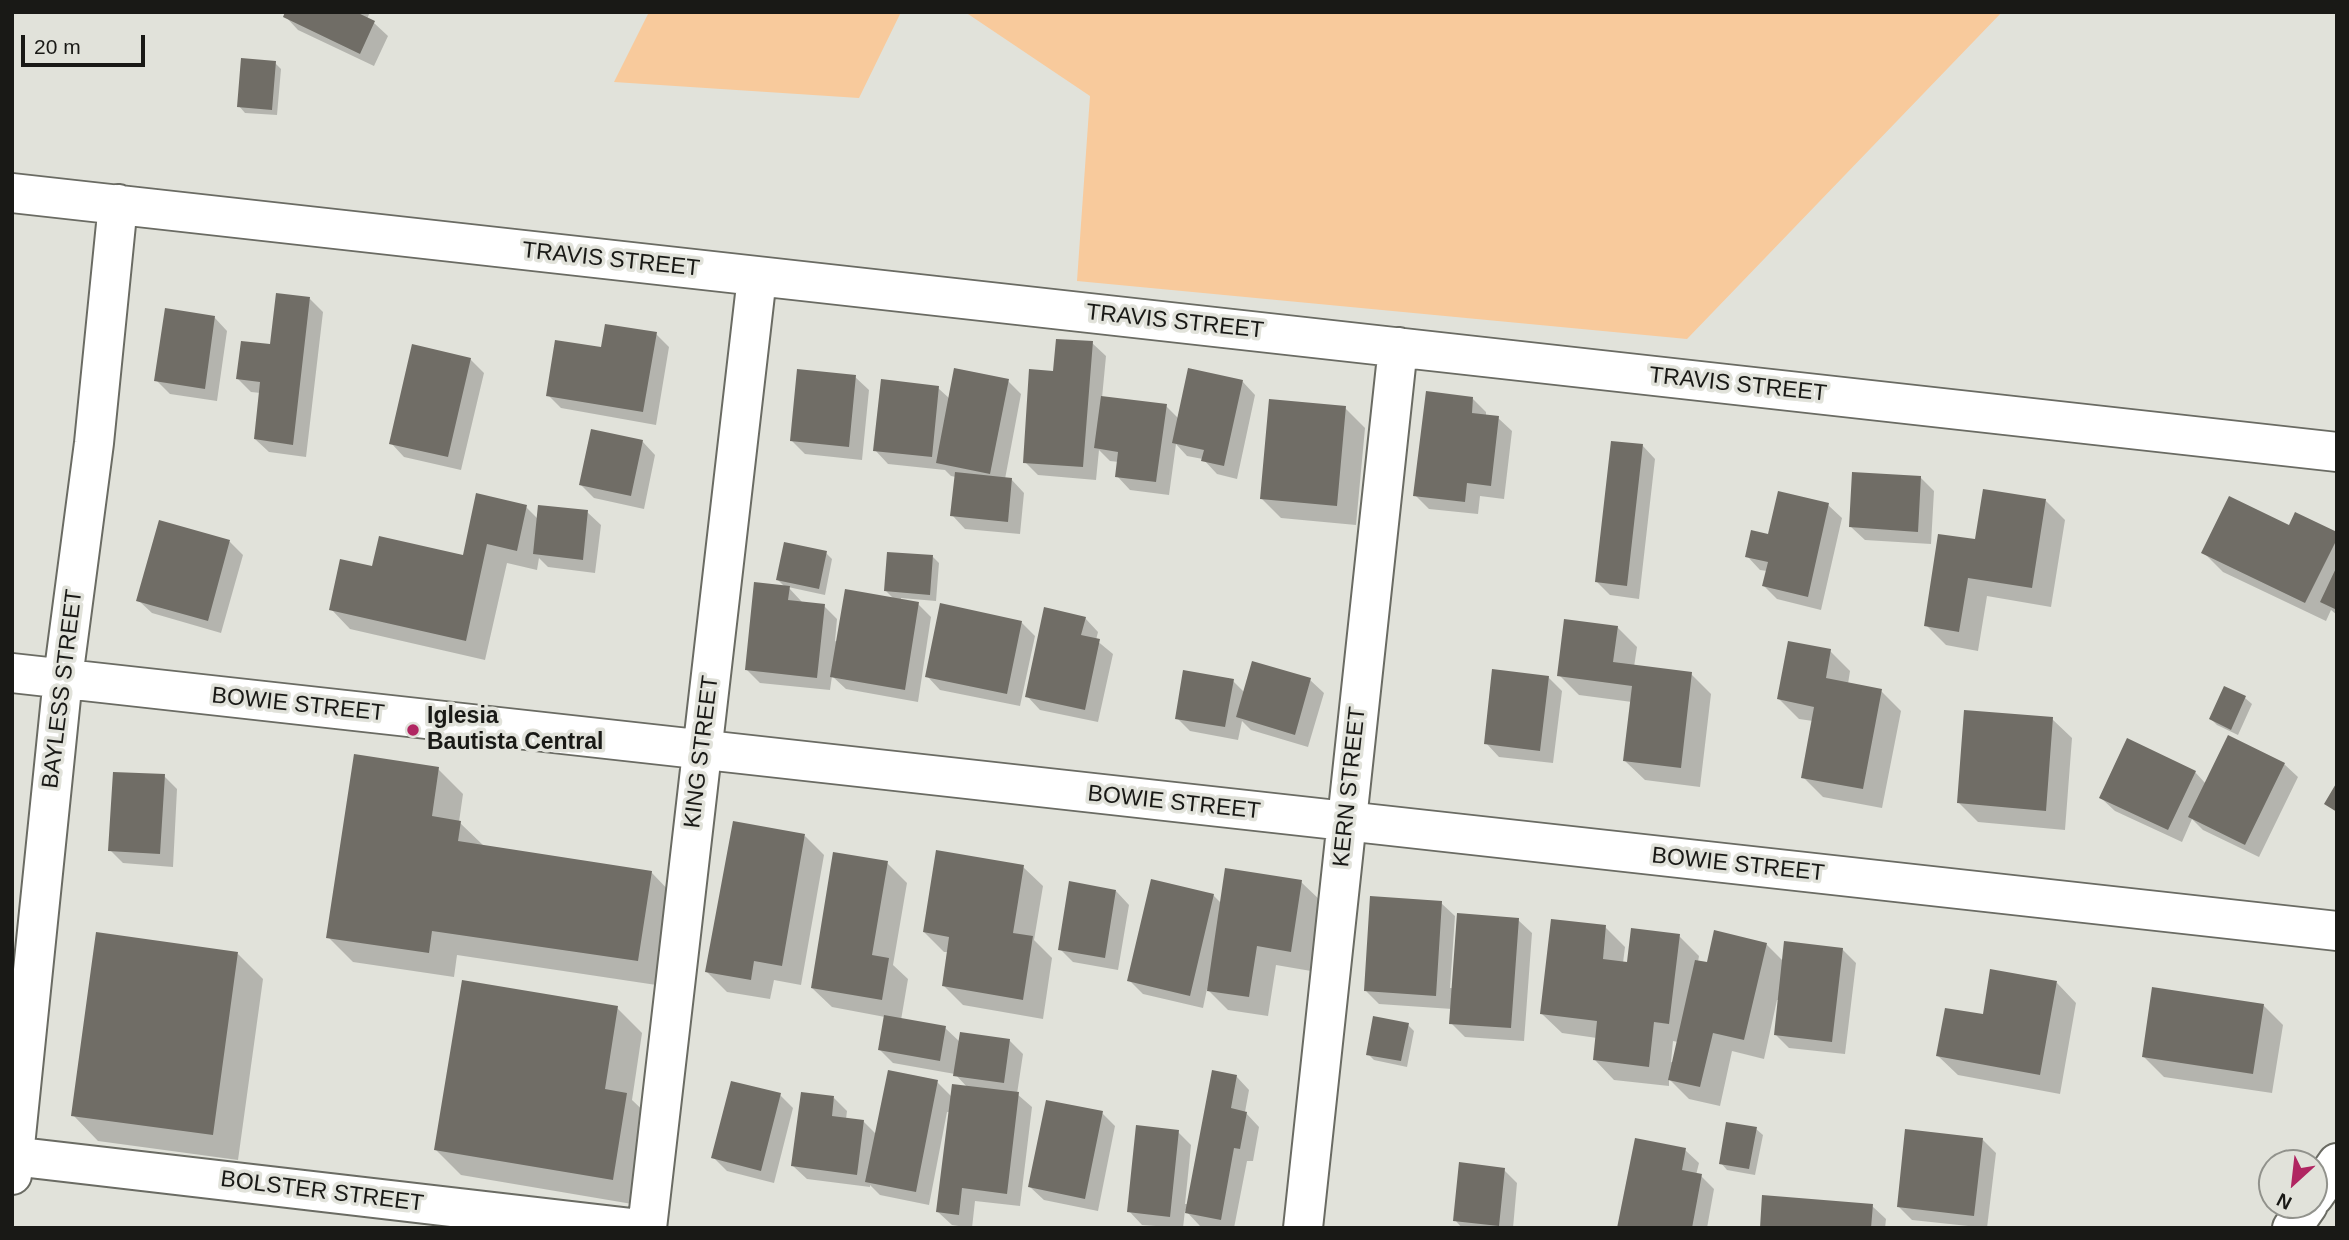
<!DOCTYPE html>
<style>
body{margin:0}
#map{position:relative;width:2349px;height:1240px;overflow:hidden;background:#e1e2da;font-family:Helvetica,sans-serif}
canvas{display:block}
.frame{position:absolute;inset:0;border:14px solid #191916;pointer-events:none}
.north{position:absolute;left:2258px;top:1149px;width:70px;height:70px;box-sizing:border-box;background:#e1e2da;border:2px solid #91928c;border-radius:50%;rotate:207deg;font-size:19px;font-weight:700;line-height:28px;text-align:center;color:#191916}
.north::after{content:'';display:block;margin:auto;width:24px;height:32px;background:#b02561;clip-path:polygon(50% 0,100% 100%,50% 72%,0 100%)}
.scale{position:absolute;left:21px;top:35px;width:124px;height:32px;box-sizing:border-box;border:4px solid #191916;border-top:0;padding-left:9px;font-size:21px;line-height:24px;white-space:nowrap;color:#191916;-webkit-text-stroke:5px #e1e2da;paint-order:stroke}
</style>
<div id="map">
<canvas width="2349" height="1240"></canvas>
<div class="frame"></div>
<div class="north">N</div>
<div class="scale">20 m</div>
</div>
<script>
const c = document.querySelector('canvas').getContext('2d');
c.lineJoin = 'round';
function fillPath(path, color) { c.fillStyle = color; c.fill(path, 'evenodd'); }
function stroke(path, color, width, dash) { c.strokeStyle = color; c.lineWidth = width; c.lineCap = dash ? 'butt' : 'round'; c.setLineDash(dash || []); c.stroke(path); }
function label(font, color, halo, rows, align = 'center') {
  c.font = font + ' Helvetica,sans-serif'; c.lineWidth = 7; c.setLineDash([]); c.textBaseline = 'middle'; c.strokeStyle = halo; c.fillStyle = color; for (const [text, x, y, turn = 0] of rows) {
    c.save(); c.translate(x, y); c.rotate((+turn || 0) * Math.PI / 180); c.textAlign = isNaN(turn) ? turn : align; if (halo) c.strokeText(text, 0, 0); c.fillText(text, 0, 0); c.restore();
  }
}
const green = new Path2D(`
 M649,12H901L859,98L614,82Z
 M965,12H2002L1687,339L1077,281L1090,96Z`);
const shadow = new Path2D(`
 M287,12H370L367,19L374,23L388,36L374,66L298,30L285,16Z
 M275,63L281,69L277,115L245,113L239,106Z
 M310,299L323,312L306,457L269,452L255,439L261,393L251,392L238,379L271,346Z
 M214,317L227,331L217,401L170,394L156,380Z
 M656,334L669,347L656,425L561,408L548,395L602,349Z
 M1092,343L1106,356L1102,398L1166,406L1179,419L1242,381L1255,395L1237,479L1217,474L1203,459L1187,456L1176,444L1169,495L1130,490L1117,476L1119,462L1110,461L1099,450L1096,480L1038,475L1025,462L1055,373Z
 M470,359L484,373L461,470L404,457L391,443Z
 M855,377L869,390L862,460L805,454L792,441Z
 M1008,381L1021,394L1005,479H1011L1024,493L1020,534L965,529L952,515L956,477L951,476L945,470L888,464L875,450L938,388L950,399Z
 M1473,399L1486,412V416L1498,418L1512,431L1504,499L1480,496L1478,514L1429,509L1415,495Z
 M1345,408L1365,428L1356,525L1281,518L1261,498Z
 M642,441L655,455L644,509L594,498L581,485Z
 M1642,445L1655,459L1639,599L1610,595L1597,582Z
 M1920,477L1934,491L1931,544L1865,540L1851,527Z
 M2045,500L2065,520L2051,607L1987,596L1978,651L1946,645L1926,625L1976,541Z
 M1828,505L1842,518L1821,610L1777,599L1764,586L1767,571L1760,570L1747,556L1769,536Z
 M526,507L538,519L587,512L601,525L595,573L548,567L539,558L537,570L507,563L485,660L350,629L331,609L374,568L464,557Z
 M160,522L230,542L243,555L221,633L152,613L138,600Z
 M2289,527L2337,534V615L2331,610L2326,621L2223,572L2203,552Z
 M826,553L832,559L825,595L788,587L802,602L824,606L837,619L835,641L838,642L895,600L886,591L933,557L939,563L936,601L901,598V601L918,604L931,617L918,702L846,689L832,676L830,690L760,683L746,669L786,588L778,580Z
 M1085,618L1098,632L1096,640L1113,654L1098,722L1040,710L1027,696Z
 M1021,622L1035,636L1020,706L940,690L927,676Z
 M1617,627L1637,647L1634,667L1691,674L1711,694L1700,787L1645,780L1625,761L1632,702L1579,695L1559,675Z
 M1830,651L1850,671L1848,684L1881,691L1901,711L1882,808L1823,797L1803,777L1813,721L1799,719L1779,699Z
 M1548,677L1562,691L1553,763L1499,757L1486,743Z
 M1310,680L1324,693L1308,747L1251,730L1242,721L1238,740L1190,731L1177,718L1233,681L1245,693Z
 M2225,689L2245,698L2252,704L2238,735L2217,725L2211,719Z
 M2052,719L2072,738L2065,830L1978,822L1958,802Z
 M2284,764L2298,777L2259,857L2203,830L2192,819L2182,842L2115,811L2101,798L2195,772L2206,784Z
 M438,769L463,794L459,822L485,847L651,872L676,898L663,986L457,955L454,977L353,962L328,937Z
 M164,776L177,789L173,867L123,863L110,850Z
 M805,836L824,855L801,985L774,980L770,999L727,992L707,972Z
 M887,863L907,883L893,965L908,979L901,1020L945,1028L960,1042L1009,1040L1023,1054L1017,1094L1032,1107L1020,1206L975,1201L972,1228L952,1225L938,1212L950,1112H947L929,1205L880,1195L870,1185V1187L807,1179L793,1166L834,1098L847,1111L846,1119L863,1121L876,1134L937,1082L952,1097L968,1088L955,1074L893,1063L880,1050L885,1017L832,1007L812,988Z
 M1023,867L1043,886L1034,940L1052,958L1043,1019L963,1005L944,986L949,952H944L924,932Z
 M1301,882L1321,901L1311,971L1276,965L1268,1016L1228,1010L1207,989L1203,1008L1143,994L1129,980L1213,895L1222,904Z
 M1116,891L1129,905L1118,970L1073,962L1060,949Z
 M1441,903L1455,916L1450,988H1453L1518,920L1532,933L1524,1041L1465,1037L1451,1023L1452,1009L1379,1004L1366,991Z
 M1605,927L1625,947L1623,963L1628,964L1679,936L1699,956L1698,962L1708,965L1766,944L1784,962L1842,949L1856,963L1845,1054L1789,1048L1776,1035L1780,1000H1777L1764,1059L1732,1051L1720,1106L1689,1099L1669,1079V1086L1614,1080L1595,1060L1597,1038L1562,1033L1542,1014ZM1673,1041L1678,1042L1674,1062H1671Z
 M238,954L263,979L238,1160L98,1141L73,1115Z
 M2057,983L2076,1003L2060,1094L1958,1075L1938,1056L1984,1016Z
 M2263,1005L2283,1025L2272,1093L2164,1077L2144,1057Z
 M617,1008L642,1033L632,1100L652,1119L638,1205L461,1175L436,1150Z
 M1408,1025L1414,1031L1407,1067L1374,1060L1368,1054Z
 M1236,1076L1249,1090L1245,1112L1259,1127L1253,1161H1247L1234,1228L1200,1226L1185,1210L1183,1228L1142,1225L1129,1211L1178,1132L1191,1145L1185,1204H1188Z
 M780,1095L793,1108L774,1183L727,1171L713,1157Z
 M1102,1113L1115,1126L1098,1211L1044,1200L1030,1187Z
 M1756,1129L1763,1135L1755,1175L1727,1170L1721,1163Z
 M1983,1140L1996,1153L1987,1228L1912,1220L1898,1206Z
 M1685,1150L1699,1163L1696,1175L1701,1176L1714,1189L1707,1228H1619Z
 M1504,1170L1517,1183L1513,1228H1462L1455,1220Z
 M1872,1206L1886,1219L1885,1228H1761Z`);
const building = new Path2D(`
 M285,12H356L375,21L360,54L283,17Z
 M241,58L276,61L272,110L237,107Z
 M276,293L310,297L293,445L254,439L260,382L236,379L241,341L270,344Z
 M165,308L215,316L205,389L154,381Z
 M605,324L657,332L643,412L546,396L555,340L601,347Z
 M1056,339L1093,341L1083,467L1023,463L1029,369L1053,371Z
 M412,344L471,358L448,457L389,444Z
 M954,368L1009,379L990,474L936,463Z
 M1188,368L1243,380L1224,466L1201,461L1204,450L1172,443Z
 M797,369L856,375L849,447L790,441Z
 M881,379L939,386L932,457L873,451Z
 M1426,391L1473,397L1472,413L1499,416L1491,486L1467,483L1465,502L1413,496Z
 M1101,396L1167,404L1156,482L1115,477L1118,452L1094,448Z
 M1269,399L1346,406L1337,506L1260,499Z
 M591,429L643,440L631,496L579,485Z
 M1611,441L1643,444L1627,586L1595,582Z
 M955,472L1012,478L1008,522L950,516Z
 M1852,472L1921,476L1918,532L1849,527Z
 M1983,489L2046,499L2032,588L1968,578L1959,632L1924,626L1938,534L1975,539Z
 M1778,491L1829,503L1808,597L1762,586L1768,562L1745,557L1751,530L1768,534Z
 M476,493L527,505L517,551L487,544L466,641L329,610L340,559L372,566L379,536L463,555Z
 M2229,496L2289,525L2295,512L2337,532V539L2305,603L2201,553Z
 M538,505L588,510L583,560L533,554Z
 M159,520L230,540L208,621L136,601Z
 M784,542L827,551L819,589L776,580Z
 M887,552L933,555L930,595L884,591Z
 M2337,566V610L2320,602Z
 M754,582L790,586L788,600L825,604L817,678L745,670Z
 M845,589L919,602L905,690L830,677Z
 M940,603L1022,621L1007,694L925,677Z
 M1044,607L1086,617L1081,635L1100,639L1085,710L1025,697Z
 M1564,619L1618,626L1613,662L1692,672L1681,768L1623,761L1632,686L1557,676Z
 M1788,641L1831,649L1826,678L1882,689L1863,789L1801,778L1814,707L1777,699Z
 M1252,661L1311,678L1295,735L1236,717Z
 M1492,669L1549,676L1540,751L1484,744Z
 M1183,670L1234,679L1225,727L1175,719Z
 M2224,686L2246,696L2231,730L2209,719Z
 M1964,710L2053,717L2046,811L1957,803Z
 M2228,735L2285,763L2245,845L2188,817Z
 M2127,738L2196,771L2168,830L2099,798Z
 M354,754L439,767L432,816L461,821L458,841L652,871L638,961L432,931L429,953L326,938Z
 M113,772L165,774L160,854L108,851Z
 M2337,782V812L2324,804Z
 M733,821L805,834L782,966L754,961L751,980L705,972Z
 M936,850L1024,865L1013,933L1033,936L1023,1000L942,986L949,937L923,932Z
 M833,852L888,861L872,955L889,958L882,1000L811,988Z
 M1225,868L1302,880L1291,952L1257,946L1249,997L1207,991Z
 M1151,879L1214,894L1190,996L1127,981Z
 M1069,881L1116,890L1105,958L1058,950Z
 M1370,896L1442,901L1436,996L1364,991Z
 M1457,913L1519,918L1511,1028L1449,1024Z
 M1551,919L1606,925L1603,959L1627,962L1631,928L1680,934L1669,1024L1654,1022L1649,1067L1593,1060L1597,1021L1540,1014Z
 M1714,930L1767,943L1744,1040L1713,1033L1700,1087L1668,1080L1695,960L1707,962Z
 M96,932L238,952L213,1135L71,1116Z
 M1784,941L1843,948L1832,1042L1774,1035Z
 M1990,969L2057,981L2040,1075L1936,1056L1945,1008L1983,1014Z
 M462,980L618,1006L605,1089L627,1093L613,1180L434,1150Z
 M2152,987L2264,1004L2253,1074L2142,1057Z
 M884,1015L946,1026L940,1061L878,1050Z
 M1373,1016L1409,1023L1401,1061L1366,1055Z
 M960,1032L1010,1039L1004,1083L953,1076Z
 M888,1070L938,1080L916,1192L865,1182Z
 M1212,1070L1237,1075L1231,1108L1247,1112L1240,1149L1234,1148L1221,1220L1185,1213Z
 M731,1081L781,1093L761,1171L711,1158Z
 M952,1084L1019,1092L1007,1194L962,1188L959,1215L936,1212Z
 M801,1092L834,1096L832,1116L864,1120L857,1175L791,1166Z
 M1046,1100L1103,1111L1085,1199L1028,1187Z
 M1726,1122L1757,1127L1749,1169L1719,1164Z
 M1136,1125L1179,1130L1170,1217L1127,1212Z
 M1905,1129L1983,1138L1974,1216L1897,1207Z
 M1635,1138L1686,1148L1682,1170L1702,1174L1692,1228H1617Z
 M1459,1162L1505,1168L1499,1226L1453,1221Z
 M1762,1195L1873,1204L1871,1228H1760Z`);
const street = new Path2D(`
 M12,193L2337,452
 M12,673L2337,931
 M12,1156L632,1228
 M12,1175L63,678L94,443L118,204
 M647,1228L757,277
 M1303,1228L1398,347`);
const secondary = new Path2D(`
 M2314,1196L2337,1163
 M2292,1228L2308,1205`);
const markers = [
 [413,730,7,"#b02561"]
];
const streetNames = [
 ["TRAVIS STREET",611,260,6],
 ["TRAVIS STREET",1175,322,6],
 ["TRAVIS STREET",1738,385,6],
 ["BAYLESS STREET",63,689,-83],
 ["BOWIE STREET",298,705,6],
 ["KING STREET",702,752,-83],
 ["KERN STREET",1350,787,-84],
 ["BOWIE STREET",1174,803,6],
 ["BOWIE STREET",1738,865,6],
 ["BOLSTER STREET",322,1192,7]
];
const poiNames = [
 ["Iglesia",427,717],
 ["Bautista Central",427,743]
];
fillPath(green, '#f8ca9c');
fillPath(shadow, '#0003');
fillPath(building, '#706d66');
stroke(street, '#6a6b63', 42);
stroke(secondary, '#6a6b63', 42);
stroke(street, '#fff', 38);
stroke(secondary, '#fff', 38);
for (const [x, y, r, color] of markers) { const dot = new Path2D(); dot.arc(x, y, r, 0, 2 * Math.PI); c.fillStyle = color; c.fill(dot); stroke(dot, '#e1e2da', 2.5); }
label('23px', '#191916', '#e1e2da', streetNames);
label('bold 23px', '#191916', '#e1e2da', poiNames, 'left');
</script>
